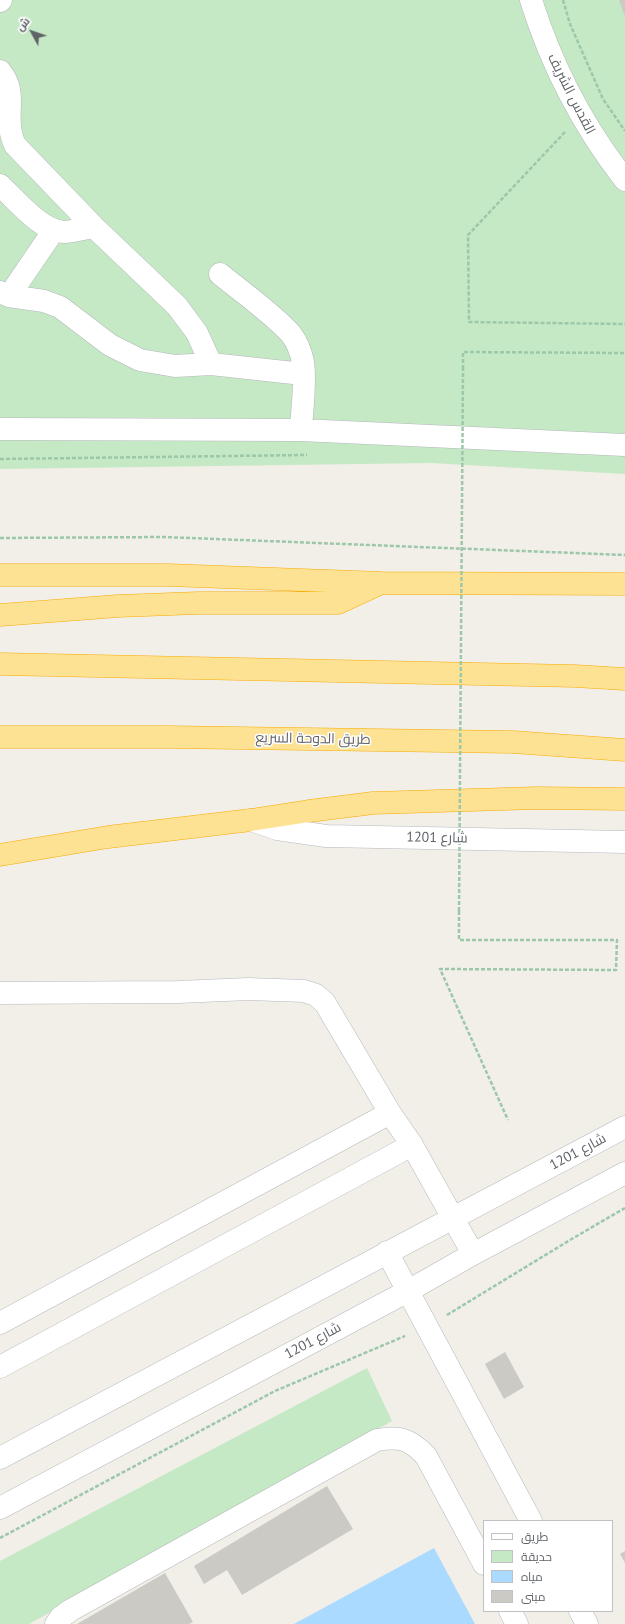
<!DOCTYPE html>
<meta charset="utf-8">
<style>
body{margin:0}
#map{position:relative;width:625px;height:1624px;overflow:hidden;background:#f1efe8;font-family:"PT Sans",Cairo,sans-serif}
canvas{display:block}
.legend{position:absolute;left:483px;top:1520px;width:130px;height:92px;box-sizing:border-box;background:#fff;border:1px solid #bfc1c3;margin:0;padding:5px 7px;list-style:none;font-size:12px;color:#5f6368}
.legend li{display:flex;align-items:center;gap:8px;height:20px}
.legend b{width:20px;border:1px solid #bfc1c3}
.north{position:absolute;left:12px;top:12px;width:40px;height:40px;-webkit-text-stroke:3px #fff;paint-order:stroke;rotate:310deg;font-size:11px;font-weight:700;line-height:16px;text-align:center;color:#5f6368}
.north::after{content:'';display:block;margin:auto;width:14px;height:18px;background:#5f6368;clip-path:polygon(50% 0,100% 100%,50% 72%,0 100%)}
</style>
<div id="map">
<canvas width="625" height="1624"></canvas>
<ul class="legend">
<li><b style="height:5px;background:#fff"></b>طريق</li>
<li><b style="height:11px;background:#c5e8c5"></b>حديقة</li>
<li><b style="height:11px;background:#aadaff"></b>مياه</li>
<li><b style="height:11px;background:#cccac5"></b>مبنى</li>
</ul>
<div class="north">ش</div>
</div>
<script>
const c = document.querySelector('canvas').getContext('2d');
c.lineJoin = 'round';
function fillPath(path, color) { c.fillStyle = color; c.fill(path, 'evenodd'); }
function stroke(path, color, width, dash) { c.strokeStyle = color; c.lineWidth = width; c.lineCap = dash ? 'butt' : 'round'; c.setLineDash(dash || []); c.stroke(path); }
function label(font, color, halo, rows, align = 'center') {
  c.font = font + ' "PT Sans",Cairo,sans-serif'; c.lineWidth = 3; c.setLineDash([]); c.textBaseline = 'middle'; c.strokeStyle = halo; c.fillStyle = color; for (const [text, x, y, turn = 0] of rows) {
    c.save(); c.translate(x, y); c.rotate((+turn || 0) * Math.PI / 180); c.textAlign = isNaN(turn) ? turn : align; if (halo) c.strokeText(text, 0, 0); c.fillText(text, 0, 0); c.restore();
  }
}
const green = new Path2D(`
 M0,0H625V474L431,463L0,469Z
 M367,1368L392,1421L29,1624H0V1561Z`);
const water = new Path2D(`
 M434,1548L475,1624H294Z`);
const building = new Path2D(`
 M619,0H625V16L623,11Z
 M505,1352L524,1387L504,1399L485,1364Z
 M327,1486L353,1529L242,1595L227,1570L204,1584L194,1566Z
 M625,1551V1563L620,1554Z
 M165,1573L193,1622L189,1624H77Z`);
const path = new Path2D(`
 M563,0L570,24L603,99L625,131
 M565,132L468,235L469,322L625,324
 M463,369V352L625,353
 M0,459L307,455
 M0,538L164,537L625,555
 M459,911V940H617L616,970L440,969L508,1120
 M447,1315L570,1240L625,1208
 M0,1538L275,1391L405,1336`);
const minor = new Path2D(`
 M531,0C552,67 582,125 625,180
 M0,1L1,0
 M0,71C17,91 6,110 11,133C12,137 13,141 15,145L94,227L177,306L197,333L211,364
 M0,185C16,200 41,231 64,232C73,232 85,228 94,227
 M220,274C242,292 273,314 291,334C297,342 301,352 303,362C306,383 302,409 301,430
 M0,292L9,296L44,301L60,307L110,345L140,360L175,366L211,364L303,374
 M9,296L54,230
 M0,429L301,430L625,445
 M251,820L277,829L326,836L625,842
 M0,993L178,992L249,989L304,991L316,995L325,1003L390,1113L412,1145L473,1254
 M387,1252L531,1521
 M0,1323L390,1113
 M0,1367L412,1145
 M0,1458L625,1127
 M0,1508L408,1291L473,1254L625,1173
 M510,1611L517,1624
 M580,1611L587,1624
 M56,1624L60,1618L71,1610L377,1440C400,1436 410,1439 426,1456L484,1564`);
const highway = new Path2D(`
 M0,575H168L382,583L625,584
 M0,615L118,606L199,603H338L377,585
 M0,664L575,676L625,679
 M0,737H168L513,742L625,750
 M0,855L108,837L251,820L309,811L373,803L537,798L625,799`);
const pathBridge = new Path2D(`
 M459,911L463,369`);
const streetNames = [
 ["القدس الشريف",571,94,63],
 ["طريق الدوحة السريع",313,739,1],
 ["شارع 1201",437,838,1],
 ["شارع 1201",578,1152,-28],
 ["شارع 1201",313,1341,-28]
];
fillPath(green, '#c5e8c5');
fillPath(water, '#aadaff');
fillPath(building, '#cccac5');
stroke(minor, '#b5b8bc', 23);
stroke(highway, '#f9ab00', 23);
stroke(path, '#9cc7a9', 2.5, [4, 2]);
stroke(minor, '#fff', 22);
stroke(highway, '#fde293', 22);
stroke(pathBridge, '#9cc7a9', 2.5, [4, 2]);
label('14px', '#5f6368', '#fff', streetNames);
</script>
